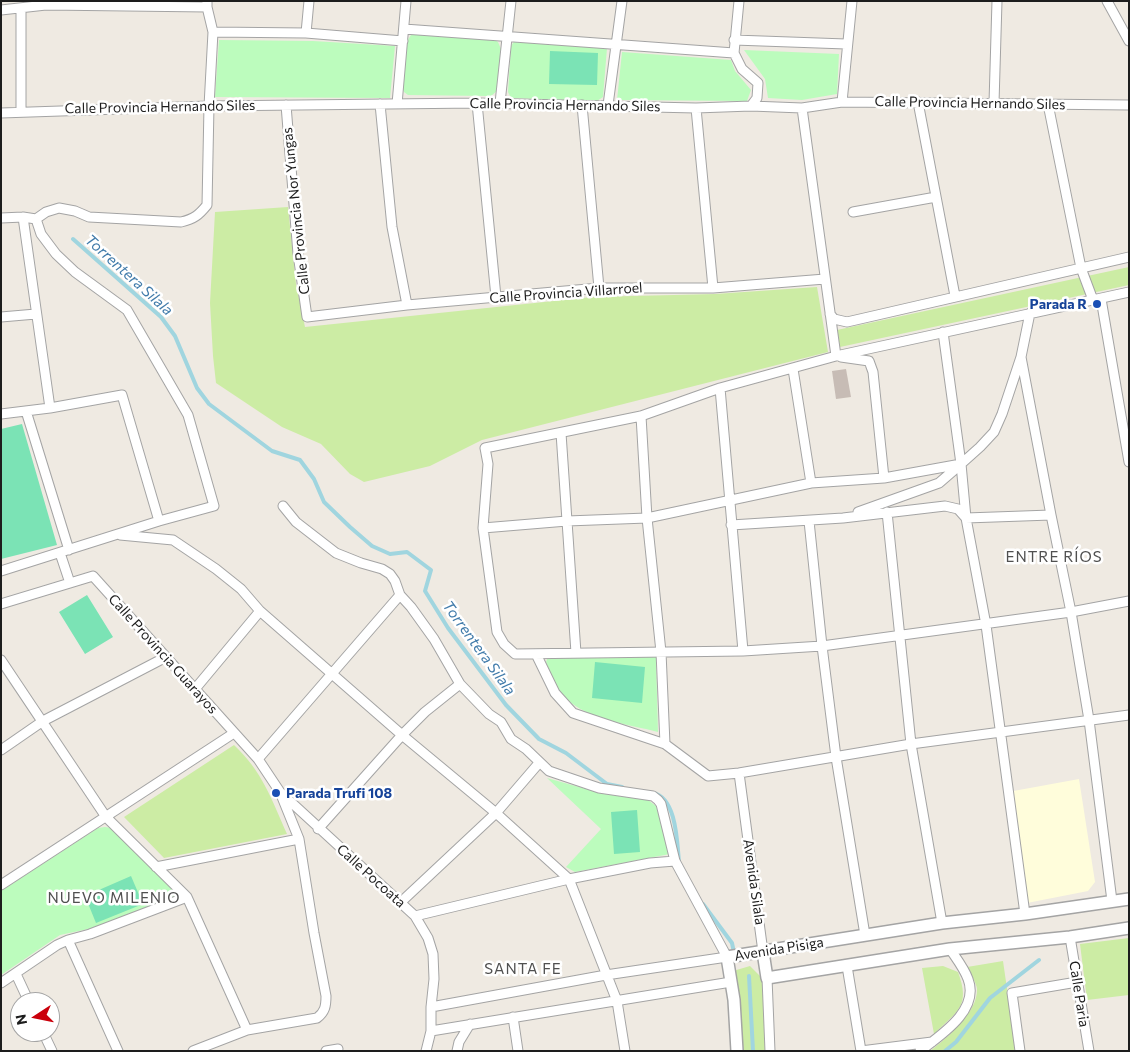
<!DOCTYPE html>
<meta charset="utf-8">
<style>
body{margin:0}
#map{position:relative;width:1130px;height:1052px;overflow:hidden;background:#efeae2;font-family:Commissioner,sans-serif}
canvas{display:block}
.frame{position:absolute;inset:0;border:2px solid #1d1d1d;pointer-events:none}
.north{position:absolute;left:10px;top:992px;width:50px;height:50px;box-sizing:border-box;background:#fff;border:1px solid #a5a5a5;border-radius:50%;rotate:259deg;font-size:14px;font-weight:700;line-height:20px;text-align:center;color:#1d1d1d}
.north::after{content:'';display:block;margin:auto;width:18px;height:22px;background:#ca000b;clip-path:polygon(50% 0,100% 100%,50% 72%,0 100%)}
</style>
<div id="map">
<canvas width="1130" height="1052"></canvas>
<div class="frame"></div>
<div class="north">N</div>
</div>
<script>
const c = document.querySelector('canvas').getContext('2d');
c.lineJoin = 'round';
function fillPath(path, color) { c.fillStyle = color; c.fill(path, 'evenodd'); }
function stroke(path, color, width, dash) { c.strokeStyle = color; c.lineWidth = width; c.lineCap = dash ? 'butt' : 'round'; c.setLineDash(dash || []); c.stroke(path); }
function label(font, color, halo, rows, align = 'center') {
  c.font = font + ' Commissioner,sans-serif'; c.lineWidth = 5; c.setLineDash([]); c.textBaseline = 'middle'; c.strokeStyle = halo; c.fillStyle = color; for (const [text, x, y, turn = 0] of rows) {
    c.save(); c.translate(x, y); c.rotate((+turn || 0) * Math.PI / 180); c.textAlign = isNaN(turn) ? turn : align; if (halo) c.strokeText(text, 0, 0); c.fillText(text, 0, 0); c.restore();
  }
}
const education = new Path2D(`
 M1079,779L1095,882L1088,891L1027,903L1008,792Z`);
const grass = new Path2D(`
 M288,207L296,284L305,327L592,297L715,294L817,287L828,352L482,440L430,466L364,482L350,474L321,444L282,427L216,383L213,356L210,303L215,212Z
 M1129,267V285L840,347L837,330Z
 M234,745C262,771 272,800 287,834L164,858L124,817Z
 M1129,938V995L1087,1000L1080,944Z
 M1003,961L1016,1051H930C947,1038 978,1012 977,989C976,982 970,973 967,967Z
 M750,966L760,976L763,985L765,1051H743L739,1001L733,971Z
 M943,966L958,972C971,1007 957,1011 934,1034L922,968Z`);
const park = new Path2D(`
 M416,34L495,40L498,42L501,49L497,91L491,96H487L408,95L404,92L402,87L407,41L411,35Z
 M219,40L313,41L395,46L390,98L215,97Z
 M515,40L607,48L603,97L597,101L511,98L508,92L511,46Z
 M744,50L839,54L837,94L802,100L768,98L765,79Z
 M622,52L731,60L735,71L751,90L747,101L617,100Z
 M548,657H656L658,732C628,724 581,719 561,693C554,685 550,672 546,662Z
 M547,778L604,794L648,800L656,806L670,854L575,872L566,867L601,829Z
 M105,827L111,828L173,888L175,891L174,896L93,928L60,935L1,975V891L98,828Z`);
const pitch = new Path2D(`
 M550,51L598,53L597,85L549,84Z
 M22,424L57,545L1,559V429Z
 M87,595L113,637L85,654L59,612Z
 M595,662L645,667L642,703L592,698Z
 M637,810L640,852L614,854L611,812Z
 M131,876L143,904L96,923L85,896Z`);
const stream = new Path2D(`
 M73,239L161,317L175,336L197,388L209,404L272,451L300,460L314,479L324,502L350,527L372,546L390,554L407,552L431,570L425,591L448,628L506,705L539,739L566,753L607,784L622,787
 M653,793C677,798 677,843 679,862
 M703,904L732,943L734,953
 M749,976L753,1051
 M945,1051L956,1042L990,998L1039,960`);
const building = new Path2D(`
 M846,369L851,397L836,399L832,371Z`);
const minor = new Path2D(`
 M739,1L734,53L742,69L758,83L757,98L751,106
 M1107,1L1129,41
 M1,10L46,5L207,7
 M404,29L734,53
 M213,32L306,33L403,41
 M306,33L309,1
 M734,40L846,44
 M842,102L852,1
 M918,102L955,296
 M477,103L496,297
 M500,103L511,1
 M994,103L997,1
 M380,104L392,227L407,305
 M397,104L406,1
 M1048,104L1081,268L1093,300
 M286,105L298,254L307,317L407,305L599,288H713L825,279
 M582,105L599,288
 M608,105L622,1
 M696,108L713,288
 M802,108L836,356
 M21,111V8
 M1,113L209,106L477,103L696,108L751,106L802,108L842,102L1129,105
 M853,212L936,197
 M23,217L50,408
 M1,218L23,217L36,219L46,212L59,208L75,211L89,217L181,222C194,219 199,215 207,205L209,106L213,32L207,7V1
 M1129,292L836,356L720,388L641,416L485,448L488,464L483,528L497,632L504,644L515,654L743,651L822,646L1071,612L1129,601
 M1101,299L1129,462
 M830,314L834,319L847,322L1129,257
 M1,317L36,314
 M943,332L961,464L966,518L986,625L1025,914
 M841,357L869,361L873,372L884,478
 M1021,357L1051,515L1071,612L1089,720L1112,901
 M793,369L811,483
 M720,388L743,651
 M26,411L69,550
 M1,414L50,408L122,395L159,521
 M641,416L647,518L661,652L665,744
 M561,433L576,653
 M283,506L296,522L336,553L361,563L382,569L390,574L395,581L400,595L411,607L434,639L460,684L489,714L501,722L511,739L526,749L549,771L599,788L653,796L658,800L661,804L675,861L727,957L606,975L431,1007
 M858,512L939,483L961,464
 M887,512L911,744L942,923
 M809,521L822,646L836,757L865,935
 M731,525L843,518L945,506L958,509L966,518L1051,515
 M483,528L567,521L647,518L811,483L884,478L961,464L980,447L994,432L1002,414L1021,357L1030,313
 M120,535L173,540L216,569L241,589L260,611L402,735L496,813L569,879L617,1001L625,1051
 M60,553L70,583
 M1,571L159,521L214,506L188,415L127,310L75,272L56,254L41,234L36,219
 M1,604L93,576L258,759L280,792L415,916L428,938L433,954L434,979L431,1007V1031L426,1051
 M536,654L555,693L573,713L665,744L708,776L739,773L911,744L1129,715
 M1,660L106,817L187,897L247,1030
 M195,689L260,611
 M1,750L43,721L166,657
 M258,759L400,595
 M739,773L763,952
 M318,829L402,735L425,712L460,684
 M156,867L299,839
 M1,885L234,733
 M401,902L496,813L539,763
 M415,916L569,879L650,863L675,861
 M1070,937L1089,1051
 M68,940L118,1051
 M847,966L861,1051
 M16,974L29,1002
 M767,978L770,1051
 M1,983L57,945L68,940L90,934L187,897
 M513,1017L518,1051
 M431,1031L731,982
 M43,1032L52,1051
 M193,1051L247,1030L317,1018C325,1012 326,1006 326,996L314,933L299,839L282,797
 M326,1051L338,1049
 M457,1051L459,1042L470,1024
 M861,1051L932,1042
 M920,1051C941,1035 980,1010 968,979C964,968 956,958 950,949
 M1020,1051L1012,993L1077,982`);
const tertiary = new Path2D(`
 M763,952L767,978L950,949L1070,937L1129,928
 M737,1051L734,1000L727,957L942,923L1025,914L1129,899`);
const markers = [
 [1097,304,5,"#1a4fb4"],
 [276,793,5,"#1a4fb4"]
];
const streetNames = [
 ["Calle Provincia Hernando Siles",970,103,1],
 ["Calle Provincia Hernando Siles",565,105,1],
 ["Calle Provincia Hernando Siles",160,107,-1],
 ["Calle Provincia Nor Yungas",296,211,-96],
 ["Calle Provincia Villarroel",566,293,-4],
 ["Calle Provincia Guarayos",163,654,48],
 ["Calle Pocoata",371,876,42],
 ["Avenida Silala",754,882,82],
 ["Avenida Pisiga",779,949,-9],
 ["Calle Paria",1079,994,81]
];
const transitNames = [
 ["Parada R",1087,304],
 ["Parada Trufi 108",286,793,"left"]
];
const waterNames = [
 ["Torrentera Silala",129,275,42],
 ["Torrentera Silala",479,648,54]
];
const neighbourhoodNames = [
 ["ENTRE RÍOS",1054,557],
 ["NUEVO MILENIO",114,898],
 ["SANTA FE",523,969]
];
fillPath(education, '#fffddb');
fillPath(grass, '#cceca4');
fillPath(park, '#bcfcbd');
fillPath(pitch, '#7be3b5');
stroke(stream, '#a0d5df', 4);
fillPath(building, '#c7bcb5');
stroke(minor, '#a4a4a4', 11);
stroke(tertiary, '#a4a4a4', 14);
stroke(minor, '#fff', 9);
stroke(tertiary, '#fff', 11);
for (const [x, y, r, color] of markers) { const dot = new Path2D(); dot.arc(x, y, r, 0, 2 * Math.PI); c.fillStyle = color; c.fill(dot); stroke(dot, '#fff', 2); }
label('14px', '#1d1d1d', '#fff', streetNames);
label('bold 14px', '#164399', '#fff', transitNames, 'right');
label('italic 15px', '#417baa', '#fff', waterNames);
c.letterSpacing = '1px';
label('15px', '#505050', '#fff', neighbourhoodNames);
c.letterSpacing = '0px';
</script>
